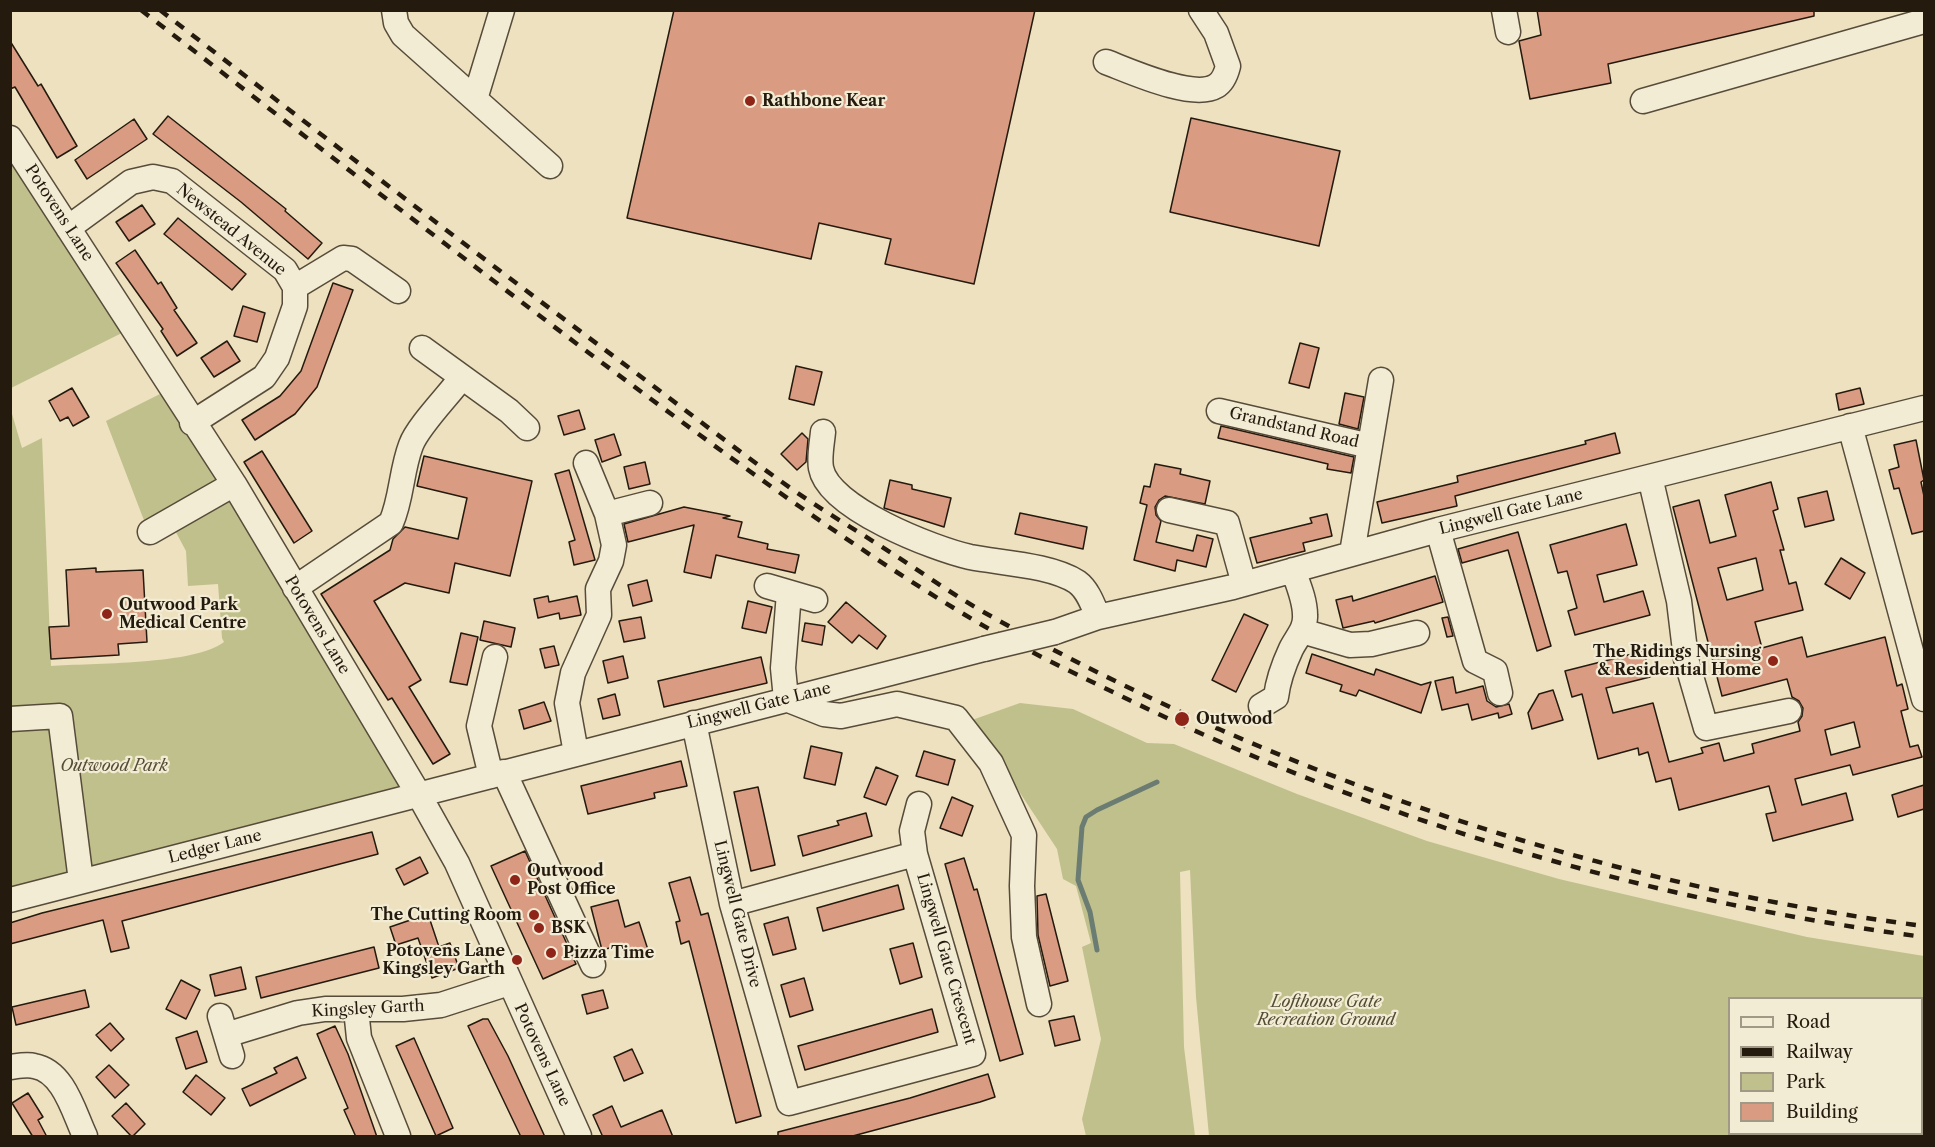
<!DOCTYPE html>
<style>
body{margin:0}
#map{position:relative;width:1935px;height:1147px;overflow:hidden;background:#ede1bf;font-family:"Libre Caslon Text",serif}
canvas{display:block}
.frame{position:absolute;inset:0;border:12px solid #251a0e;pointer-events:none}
.legend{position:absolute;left:1728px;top:997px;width:195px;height:138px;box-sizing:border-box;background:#f3ecd5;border:2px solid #a19885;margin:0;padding:8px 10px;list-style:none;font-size:18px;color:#251a0e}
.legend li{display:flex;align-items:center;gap:12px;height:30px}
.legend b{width:30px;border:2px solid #a19885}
</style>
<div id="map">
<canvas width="1935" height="1147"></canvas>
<div class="frame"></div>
<ul class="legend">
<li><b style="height:8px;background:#f3ecd5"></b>Road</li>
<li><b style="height:8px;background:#251a0e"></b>Railway</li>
<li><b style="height:16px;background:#c0c08c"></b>Park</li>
<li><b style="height:16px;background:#d99b82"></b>Building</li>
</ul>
</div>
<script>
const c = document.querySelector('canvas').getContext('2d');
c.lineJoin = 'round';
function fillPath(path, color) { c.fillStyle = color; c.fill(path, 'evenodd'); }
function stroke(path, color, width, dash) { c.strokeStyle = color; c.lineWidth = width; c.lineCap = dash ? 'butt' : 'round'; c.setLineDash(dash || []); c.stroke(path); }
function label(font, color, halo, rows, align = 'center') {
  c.font = font + ' "Libre Caslon Text",serif'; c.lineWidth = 4.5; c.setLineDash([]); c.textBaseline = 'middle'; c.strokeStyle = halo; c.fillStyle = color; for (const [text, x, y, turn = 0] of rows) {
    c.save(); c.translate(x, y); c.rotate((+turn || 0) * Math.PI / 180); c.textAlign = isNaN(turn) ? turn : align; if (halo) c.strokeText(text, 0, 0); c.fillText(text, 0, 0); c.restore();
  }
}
const green = new Path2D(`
 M10,138L132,328L11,388H10Z
 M170,389L419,795L11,900L10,407L22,448L42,438L51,666C91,663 195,665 224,642L222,638L218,584L188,586L186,551L170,521L145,523L106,421Z
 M1020,703L1073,709L1147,743L1174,744L1297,794L1427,841L1559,879L1807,937L1924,956V1136H1209L1196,997L1190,870L1180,872L1184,1047L1195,1136H1086L1082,1119L1101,1039L1082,947L1091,943L1076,886L1063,879L1057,849L972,720ZM1730,998H1922V1134H1730Z`);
const stream = new Path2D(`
 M1097,950L1090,912L1078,880L1082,827L1086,817L1097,810L1157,782`);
const building = new Path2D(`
 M674,10H1035L974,284L885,264L891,239L819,223L811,259L627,218Z
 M1537,10H1814V16L1608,64L1611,83L1530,99L1519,41L1541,35Z
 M10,41L38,86L41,84L77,146L57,158L15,87L10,89Z
 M168,116L286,209L285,211L322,243L308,259L241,202L153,134Z
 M1191,118L1340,151L1319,246L1170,212Z
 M134,119L147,139L87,179L75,160Z
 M142,205L155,224L129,241L116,222Z
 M178,218L246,274L232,290L164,234Z
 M135,250L158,284L161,282L177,308L174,310L197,343L177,356L161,331L163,329L116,263Z
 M333,283L353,290L317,387L295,414L255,440L242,420L280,396L301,371Z
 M243,306L265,313L257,342L234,336Z
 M227,341L240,361L214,377L201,358Z
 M1300,343L1319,348L1309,388L1289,383Z
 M796,366L822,372L814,405L789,399Z
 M72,388L89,417L73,426L68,417L60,421L49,401Z
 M1860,388L1864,404L1839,410L1836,394Z
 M1345,393L1364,397L1358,429L1339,424Z
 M579,410L585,429L564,435L558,416Z
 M1221,426L1354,457L1351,473L1327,469L1328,464L1218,438Z
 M802,433L808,439L806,462L797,470L781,454Z
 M1615,433L1620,453L1455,496L1457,506L1382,523L1377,502L1458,482L1457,476L1586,444L1585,441Z
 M614,434L621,455L602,462L595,440Z
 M1916,440L1924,480L1921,482L1924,496V531L1912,534L1899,488L1894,489L1889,470L1899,467L1894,445Z
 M262,451L312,531L294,543L244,462Z
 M424,456L532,481L510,576L455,563L449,593L405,583L374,601L421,680L409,687L450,754L433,764L392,698L388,700L321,594L390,550L393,539L405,527L458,539L467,498L417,486Z
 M645,462L650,484L629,489L624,467Z
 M1155,464L1181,469L1180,474L1210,481L1205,504L1165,496L1159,500L1155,507L1156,515L1161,521L1156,542L1193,551L1197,535L1213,539L1206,567L1177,560L1175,571L1134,560L1147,505L1140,503L1144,486L1150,487Z
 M569,470L595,560L574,565L569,542L575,540L555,474Z
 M890,480L912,485V489L951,498L944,527L884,508Z
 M1771,482L1778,509L1773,511L1784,550H1780L1789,584L1796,582L1803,610L1755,622L1762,648L1802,637L1807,657L1885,637L1897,686L1902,684L1908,709L1901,711L1910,747L1918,745L1922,757L1853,775L1850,765L1795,779L1802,805L1846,793L1853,820L1773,841L1766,814L1776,812L1769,786L1679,810L1671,778L1656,782L1648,752L1639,755L1638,748L1598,759L1582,694L1572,697L1565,671L1644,651L1650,677L1606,688L1613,713L1653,703L1669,762L1703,753L1701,748L1719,743L1724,761L1754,753L1752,744L1800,731L1798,722L1802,716L1803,708L1799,701L1792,697L1787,679L1722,696L1673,507L1699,500L1710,543L1736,536L1725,495ZM1756,558L1763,590L1727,600L1718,568ZM1854,722L1860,747L1831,755L1825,730Z
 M1827,491L1834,520L1805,527L1798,498Z
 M684,507L730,516L723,518L742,522L738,537L768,544L767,549L799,555L795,573L716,555L711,578L684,572L694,525L628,542L624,524Z
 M1020,513L1087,527L1083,549L1015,534Z
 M1327,514L1332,536L1303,543L1305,551L1257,563L1250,538L1312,523L1310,518Z
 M1626,524L1637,565L1597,575L1604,602L1643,591L1650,615L1575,635L1568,611L1577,608L1567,571L1558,573L1550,545Z
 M1518,532L1551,646L1537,651L1508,550L1462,563L1458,549Z
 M1841,558L1865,573L1850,599L1825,584Z
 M96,568V572L143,570L147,642L118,644L119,655L51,659L49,627L69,626L66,570Z
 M1435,576L1443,602L1375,623L1374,621L1343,628L1336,600L1352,596L1353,601Z
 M647,580L652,601L633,606L628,585Z
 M548,596L549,602L577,596L581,615L560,619L559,613L538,618L534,599Z
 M748,601L772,607L766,633L742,628Z
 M846,602L886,636L877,649L859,635L852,643L828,622Z
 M1244,614L1268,625L1236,692L1212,680Z
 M641,617L645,638L624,642L619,621Z
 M1448,617L1453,636L1447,637L1442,618Z
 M484,621L515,628L511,647L480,640Z
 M805,623L825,626L822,645L802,641Z
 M461,633L478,637L467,685L450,682Z
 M554,646L559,665L545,668L540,649Z
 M1312,654L1374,675L1376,669L1421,685L1431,682L1421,713L1359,690L1356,696L1340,691L1342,685L1306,673Z
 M623,656L628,678L608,683L603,661Z
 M761,657L767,683L664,707L658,681Z
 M1453,677L1456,693L1483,686L1487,701L1496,707L1509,704L1512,714L1499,718L1498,713L1472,720L1468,704L1442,710L1435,681Z
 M1553,690L1563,720L1532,729L1528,713L1539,694Z
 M615,694L620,715L603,719L598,699Z
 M544,702L551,721L524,729L519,710Z
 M811,746L842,753L835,785L804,778Z
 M924,751L955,760L948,785L916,776Z
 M681,761L687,786L654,793L655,798L588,814L581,786Z
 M876,767L898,776L886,805L864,797Z
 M1924,785V809L1898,817L1892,795Z
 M758,787L775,865L751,871L734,792Z
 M952,797L973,806L962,836L940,828Z
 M866,813L872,836L803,856L798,836L839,825L837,821Z
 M372,832L378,854L122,921L129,948L111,952L103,920L10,944V923L42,913Z
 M525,851L576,964L543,979L491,866Z
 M420,857L428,873L404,885L396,869Z
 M964,858L974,890L977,889L1023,1054L1000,1061L945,864Z
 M690,877L701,915L708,913L761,1116L736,1123L689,941L681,944L676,922L680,921L669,883Z
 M898,885L904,909L823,931L817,908Z
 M1046,894L1068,981L1050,986L1038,935L1037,896Z
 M618,900L625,927L639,922L649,953L630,959L625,944L602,950L591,907Z
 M428,914L439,947L450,943L459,968L432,978L418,938L396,945L390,927Z
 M788,917L796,949L773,955L764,924Z
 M913,943L922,977L900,984L890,949Z
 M374,947L379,968L261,998L256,977Z
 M241,967L246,989L215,996L210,975Z
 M804,978L813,1010L790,1017L781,985Z
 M181,980L200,990L186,1019L166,1009Z
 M85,990L89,1007L16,1025L12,1007Z
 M603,990L608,1008L587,1014L582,995Z
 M932,1009L938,1032L805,1070L798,1046Z
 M1074,1016L1080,1040L1055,1046L1049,1021Z
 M483,1019H488L508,1056L545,1137H521L468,1026Z
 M110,1023L124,1039L111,1051L96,1035Z
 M335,1026L348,1054L377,1137H356L344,1110L348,1108L317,1034Z
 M197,1031L207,1062L186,1069L176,1038Z
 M414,1038L453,1128L436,1136L396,1046Z
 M632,1049L643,1073L624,1081L614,1057Z
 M297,1057L306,1078L250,1106L242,1089L277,1073L274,1068Z
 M109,1065L129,1085L115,1098L96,1077Z
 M988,1074L995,1097L980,1102L849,1137H778V1132L910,1098Z
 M196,1075L225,1098L211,1115L183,1092Z
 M28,1093L43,1117L38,1120L47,1137H33L12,1103Z
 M126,1103L145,1124L132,1137L112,1116Z
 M612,1106L621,1127L662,1110L673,1137H599L602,1135L593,1115Z`);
const minor = new Path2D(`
 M394,10L396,23L403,35L550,166
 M1504,10L1508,32
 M1106,62C1130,71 1193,100 1216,86C1223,82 1226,74 1228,66L1216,33L1201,10
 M475,99L502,10
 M1643,101L1924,21
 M10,138L234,484L419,795L457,863L579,1136
 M68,228L131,182L153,177L172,181L285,270L295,287V306L277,358L264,377L192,423
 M295,287L343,258L352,259L398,291
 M422,348L509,411L527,428
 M1219,411L1370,446
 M1850,426L1924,699
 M823,432C822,443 819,457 821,468C828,508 934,549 970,557C1001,563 1051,565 1077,582C1088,590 1093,605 1098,617
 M1650,477L1679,601L1686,659L1706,728L1789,711
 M1169,510L1227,523L1244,584
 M607,514L650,503
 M1438,530L1475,661L1495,671L1500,693
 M150,532L234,484
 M1352,553L1381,380
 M767,586L815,600
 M295,588L391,523C402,498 401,471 411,445C418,426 449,395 462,377
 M789,593L783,668L786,699L824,714L841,716L897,704L956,718L991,763L1024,835L1022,886L1024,937L1039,1004
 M1302,631L1350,645L1371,644L1417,633
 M1055,632L1098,617L1233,587L1438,530L1924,408
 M1261,706L1276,697C1278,680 1284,664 1291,649C1297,637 1306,629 1305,615C1305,600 1298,584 1293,570
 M10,719L60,716L81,881
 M694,723L732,904L789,1103L973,1054L915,854L732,904
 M576,753L567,703L573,673L599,615L598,589L611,561L614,545L607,514L586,463
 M504,772L593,965
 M491,776L479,726L495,657
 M915,854L912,831L919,804
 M10,900L984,649
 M356,1009L359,1038L398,1136
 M220,1016L232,1056
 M226,1035L298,1013L325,1009H403L441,1005L509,983
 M10,1067C18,1066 27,1064 34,1066C64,1071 74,1113 85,1136`);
const rail = new Path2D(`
 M141,10C293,127 444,244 597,359C721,451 844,543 977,622C1023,649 1074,673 1123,697C1375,820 1647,901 1924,937
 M160,10C315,130 471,250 628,367C679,405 730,445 782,482C818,508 856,530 893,554C924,574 955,596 987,614C1276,775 1596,884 1924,926`);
const minorBridge = new Path2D(`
 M984,649L1055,632`);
const markers = [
 [750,101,6,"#8f2418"],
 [107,614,6,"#8f2418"],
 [1773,661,6,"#8f2418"],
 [1182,719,8,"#8f2418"],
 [515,880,6,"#8f2418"],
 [534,915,6,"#8f2418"],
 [539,928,6,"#8f2418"],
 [551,953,6,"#8f2418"],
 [517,960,6,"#8f2418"]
];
const poiNames = [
 ["Rathbone Kear",762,101],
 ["Outwood Park",119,605],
 ["Medical Centre",119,623],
 ["The Ridings Nursing",1761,652,"right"],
 ["& Residential Home",1761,670,"right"],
 ["Outwood",1196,719],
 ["Outwood",527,871],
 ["Post Office",527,889],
 ["The Cutting Room",522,915,"right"],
 ["BSK",551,928],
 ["Potovens Lane",505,951,"right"],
 ["Kingsley Garth",505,969,"right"],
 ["Pizza Time",563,953]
];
const streetNames = [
 ["Potovens Lane",59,213,57],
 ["Newstead Avenue",231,230,39],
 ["Grandstand Road",1294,428,13],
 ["Lingwell Gate Lane",1511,512,-14],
 ["Potovens Lane",317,625,59],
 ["Lingwell Gate Lane",759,706,-14],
 ["Ledger Lane",215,847,-14],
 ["Lingwell Gate Drive",737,914,76],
 ["Lingwell Gate Crescent",946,959,74],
 ["Kingsley Garth",368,1009,-3],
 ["Potovens Lane",542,1055,65]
];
const parkNames = [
 ["Outwood Park",114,766],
 ["Lofthouse Gate",1326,1002],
 ["Recreation Ground",1326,1020]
];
fillPath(green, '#c0c08c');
stroke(stream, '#6b7c72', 5);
fillPath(building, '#d99b82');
stroke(building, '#251a0e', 1.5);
stroke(minor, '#574c3a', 27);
stroke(minor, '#f3ecd5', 24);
stroke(rail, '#251a0e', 4.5, [10, 10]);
stroke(minorBridge, '#574c3a', 27, []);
stroke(minorBridge, '#f3ecd5', 24);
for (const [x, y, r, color] of markers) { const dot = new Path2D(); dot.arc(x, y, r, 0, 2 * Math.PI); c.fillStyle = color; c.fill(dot); stroke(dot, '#f3ecd5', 2); }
label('bold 16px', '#251a0e', '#f3ecd5', poiNames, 'left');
label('16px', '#251a0e', '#f3ecd5', streetNames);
label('italic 16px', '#544c34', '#f3ecd5', parkNames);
</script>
